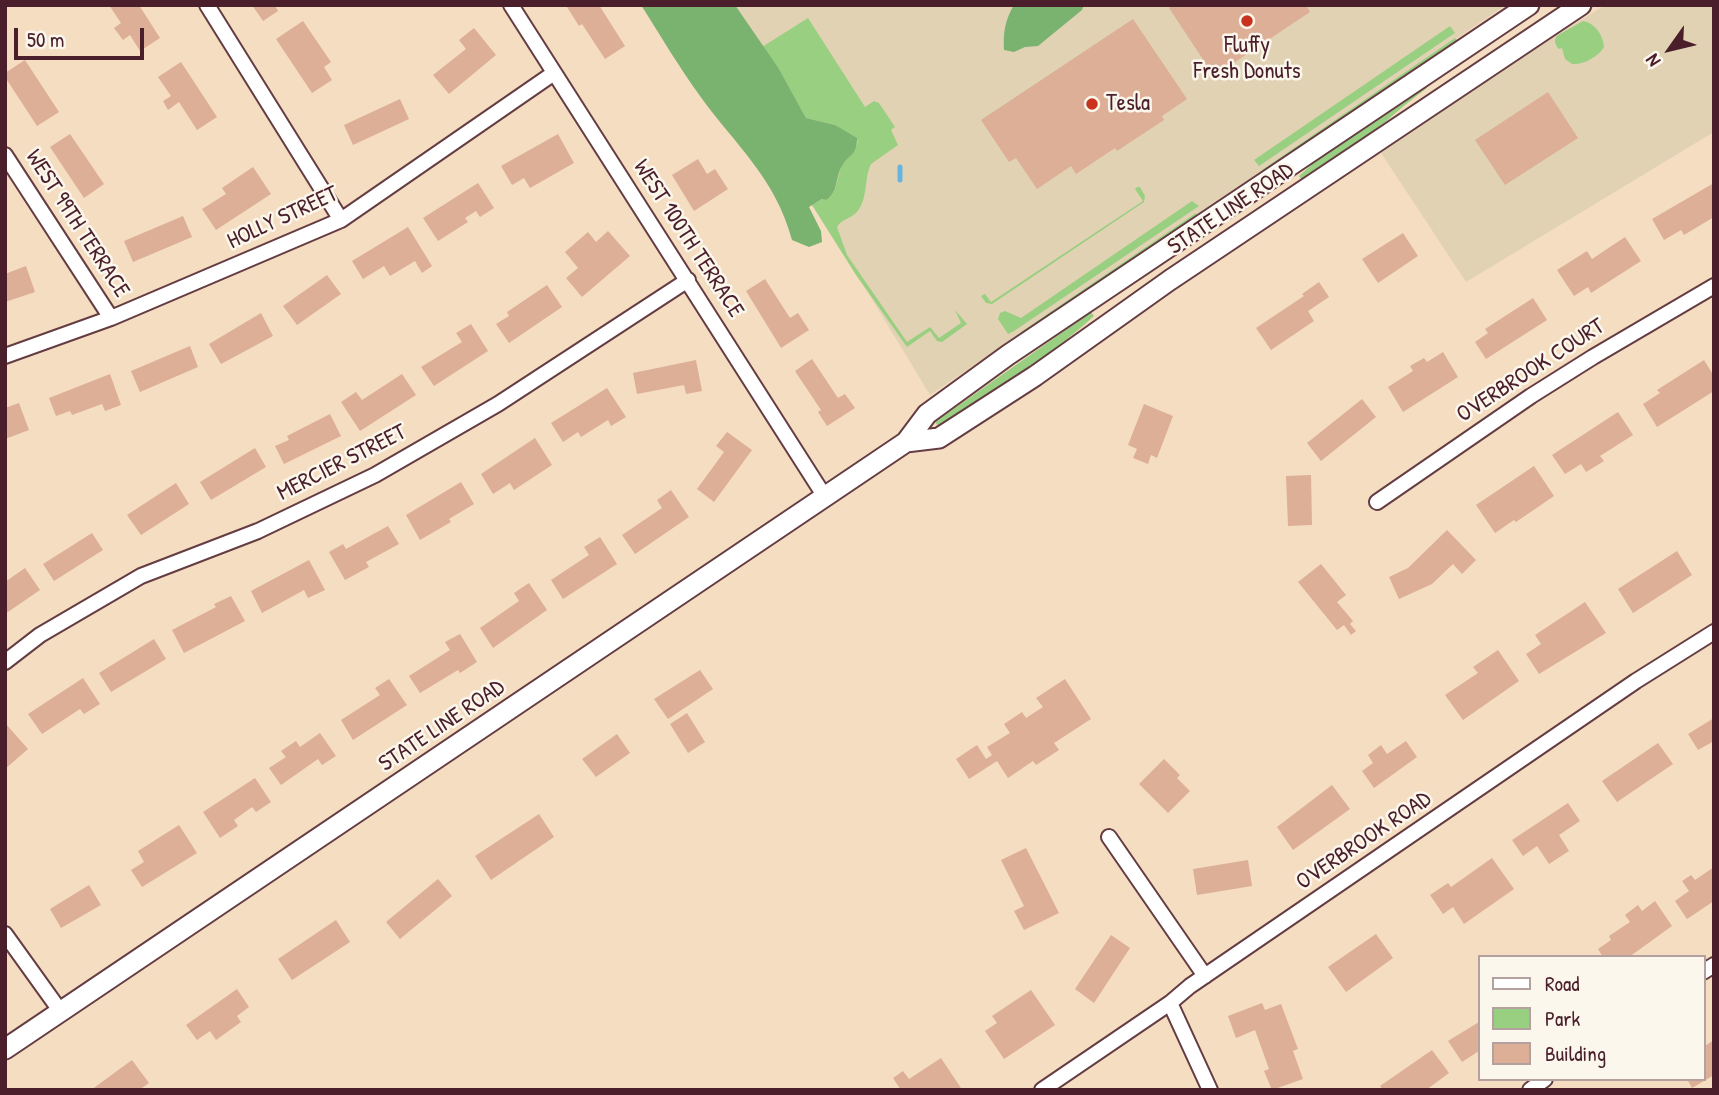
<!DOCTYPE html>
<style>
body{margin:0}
#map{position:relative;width:1719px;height:1095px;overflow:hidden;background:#f5ddc2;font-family:"Patrick Hand",sans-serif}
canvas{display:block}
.frame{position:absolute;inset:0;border:7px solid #4a1f2b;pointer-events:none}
.legend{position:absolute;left:1478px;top:955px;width:228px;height:126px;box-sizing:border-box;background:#fbf7ec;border:2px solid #b4a19f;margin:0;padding:9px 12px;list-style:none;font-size:21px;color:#4a1f2b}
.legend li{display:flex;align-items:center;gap:14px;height:35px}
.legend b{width:35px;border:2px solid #b4a19f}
.north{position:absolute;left:1635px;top:14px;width:70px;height:70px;-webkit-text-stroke:5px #fbf7ec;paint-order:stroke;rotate:236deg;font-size:19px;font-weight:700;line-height:28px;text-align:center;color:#4a1f2b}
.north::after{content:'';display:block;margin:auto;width:24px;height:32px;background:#4a1f2b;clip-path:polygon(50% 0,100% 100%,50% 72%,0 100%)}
.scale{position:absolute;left:14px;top:28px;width:130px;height:32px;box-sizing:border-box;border:4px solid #4a1f2b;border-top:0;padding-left:9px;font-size:21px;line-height:24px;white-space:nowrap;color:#4a1f2b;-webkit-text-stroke:5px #fbf7ec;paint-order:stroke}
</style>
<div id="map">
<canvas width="1719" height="1095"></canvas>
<div class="frame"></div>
<ul class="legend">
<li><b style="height:9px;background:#fff"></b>Road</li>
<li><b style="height:19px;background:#99cf81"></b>Park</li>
<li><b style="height:19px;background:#dcaf96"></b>Building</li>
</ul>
<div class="north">N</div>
<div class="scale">50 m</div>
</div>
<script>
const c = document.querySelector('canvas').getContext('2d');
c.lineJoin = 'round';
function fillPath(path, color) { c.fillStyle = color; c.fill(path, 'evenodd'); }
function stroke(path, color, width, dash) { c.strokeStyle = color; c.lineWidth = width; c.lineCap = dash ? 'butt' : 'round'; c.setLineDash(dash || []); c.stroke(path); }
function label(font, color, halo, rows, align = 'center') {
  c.font = font + ' "Patrick Hand",sans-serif'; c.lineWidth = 5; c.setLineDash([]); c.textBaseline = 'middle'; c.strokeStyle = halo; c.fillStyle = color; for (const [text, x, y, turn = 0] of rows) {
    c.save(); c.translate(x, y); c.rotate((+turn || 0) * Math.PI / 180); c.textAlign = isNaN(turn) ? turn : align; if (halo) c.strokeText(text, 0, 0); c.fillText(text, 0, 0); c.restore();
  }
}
const built = new Path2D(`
 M730,5H1506L930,395L813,202L803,123Z
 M1605,5H1714V132L1466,282L1381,153L1535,49Z`);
const green = new Path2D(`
 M808,18L865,107L874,101L879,103L895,127L891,130L898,145L871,164C864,178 868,196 859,209C853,219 842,218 837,227L847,255L907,342L930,327L939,338L961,323L955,310L967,324L942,342L937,341L930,331L907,347L856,275L812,205L823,199L826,200C837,193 837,181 840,170C843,160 854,156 858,141L835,125L806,118L779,69L762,47Z
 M1583,21C1595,23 1603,35 1604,47C1598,57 1583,65 1572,64L1565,59L1562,48L1559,49C1555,45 1553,39 1558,35Z
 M1450,26L1455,33L1259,166L1254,160Z
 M1455,38L1457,40L1263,172L1262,170Z
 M1425,86L1427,88C1386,118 1349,159 1302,180L1299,176L1319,158Z
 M1137,187H1140L1145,196L1144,202L992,304L986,303L981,296L985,294L991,302L1143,201L1135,189Z
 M1192,201L1199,206L1014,331L1008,334L998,319L1000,313L1005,311L1021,318Z
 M1196,213L1197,216L1023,334L1021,332Z
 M1091,312L1094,316C1047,359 992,392 938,426L935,422Z`);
const forest = new Path2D(`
 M641,5H735L779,69L806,118L835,125L857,138C857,156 849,154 842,166C835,177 839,192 826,200L822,199L809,207L821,231L822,242L809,247L792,240C775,177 736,146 700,96C679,67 660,35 641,5Z
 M1014,5H1084L1082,10L1038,46L1025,47L1014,52L1004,50C1003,33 1005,20 1014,5Z`);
const stream = new Path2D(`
 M900,167V180`);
const building = new Path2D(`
 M109,5H139L160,38L140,51L130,35L123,40L114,28L121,23Z
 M252,5H275L278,11L263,21Z
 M569,5H599L625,46L605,59L582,24L579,26L567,7Z
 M1172,5H1306L1310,12L1214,76L1169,8Z
 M1133,19L1187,99L1162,116L1164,120L1117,151L1115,148L1076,174L1071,166L1037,189L1016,158L1009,162L981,120Z
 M303,21L331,62L324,67L332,80L312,93L276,39Z
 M474,28L496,55L449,94L433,75L466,49L459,40Z
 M25,60L59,112L37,126L5,77V73Z
 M181,62L217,117L197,130L179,102L168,110L163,101L171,96L158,77Z
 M1548,92L1578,138L1505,185L1475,140Z
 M400,99L409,119L353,145L344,125Z
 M70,134L104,184L84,198L50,147Z
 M558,134L574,163L530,188L524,178L512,185L501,166Z
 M698,159L707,174L715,169L728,189L694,211L672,175Z
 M253,167L271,194L216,230L202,209L226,194L222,188Z
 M478,183L494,208L480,217L476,211L465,218L468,222L438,241L423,218Z
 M1714,183V217L1684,235L1681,230L1664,240L1652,219Z
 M183,216L192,237L133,262L124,241Z
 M408,227L432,266L422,273L415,261L390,276L384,266L363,279L352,261Z
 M608,231L630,256L582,297L566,278L578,268L565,252L588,232L596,242Z
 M1403,233L1418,256L1378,283L1362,259Z
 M1625,237L1641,261L1591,293L1588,287L1574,296L1557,270L1587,251L1592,259Z
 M26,266L35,292L5,302V274Z
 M327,275L341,294L297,325L283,306Z
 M765,279L790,318L798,313L809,330L781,348L746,291Z
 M1319,282L1329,297L1308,311L1314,321L1271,350L1256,328L1304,296L1302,294Z
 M547,285L562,307L509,343L496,324L509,316L507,312Z
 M1533,298L1547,320L1486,359L1475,342L1488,333L1485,329Z
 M261,313L273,336L221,364L209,344Z
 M471,324L488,351L434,386L421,367L462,342L456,333Z
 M190,346L198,367L140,392L131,371Z
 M1443,352L1458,377L1403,412L1388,387L1413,371L1410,366L1424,358L1427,362Z
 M812,359L838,398L845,394L855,408L827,426L818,412L821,410L795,371Z
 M696,360L702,391L686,394L684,385L637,394L633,373Z
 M1704,360L1714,376V391L1657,427L1643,404L1660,393L1657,390Z
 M110,374L121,405L105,411L102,404L72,415L70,411L56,416L49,398Z
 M402,374L416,395L360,431L341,402L356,392L362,400Z
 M607,388L626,417L611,426L608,420L581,437L578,432L563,442L551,423Z
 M1362,399L1376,417L1321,461L1307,443Z
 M19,403L29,430L5,439V408Z
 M1144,404L1173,416L1157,458L1151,455L1148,464L1133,458L1137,449L1128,445Z
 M1618,412L1633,435L1600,456L1604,461L1586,472L1581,464L1565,474L1552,455Z
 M330,414L341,436L284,464L275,446L289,440L287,436Z
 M727,432L752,450L714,502L697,489L724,452L716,446Z
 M535,438L552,465L514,490L510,483L493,494L481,474Z
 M255,448L266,467L211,500L200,482Z
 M1534,466L1554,496L1516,522L1514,520L1495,533L1476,505Z
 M1311,475L1312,525L1288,526L1286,476Z
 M461,482L474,504L449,519L451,522L420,540L406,515Z
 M176,483L189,504L141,535L127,515Z
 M671,490L689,517L635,554L622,535L662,508L657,500Z
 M388,526L399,544L366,562L369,567L345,580L329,552L343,544L346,549Z
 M1447,530L1476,560L1462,574L1453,564L1432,584L1399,599L1389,577L1408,568Z
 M92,533L103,550L54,581L43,564Z
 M600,537L617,564L563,599L551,580L589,555L584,547Z
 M1677,551L1692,575L1633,613L1618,589Z
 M309,560L325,590L308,598L304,590L262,613L251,591Z
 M1321,564L1346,595L1337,602L1353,621L1350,624L1356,631L1351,635L1344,625L1337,630L1298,582Z
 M25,568L40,590L5,614V582Z
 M529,583L547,610L493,648L480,628L519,601L514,593Z
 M231,596L245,621L184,653L172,630L216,607L214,604Z
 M1585,602L1606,633L1539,674L1526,654L1541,644L1535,635Z
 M460,634L477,662L460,673L458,670L420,693L409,676L450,650L445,642Z
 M154,639L166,659L111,692L99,673Z
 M1498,650L1519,681L1463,720L1445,695L1478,673L1473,667Z
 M700,670L713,689L668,719L654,699Z
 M83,678L100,704L84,714L80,709L42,734L28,714Z
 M389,679L407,705L353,740L341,720L380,695L375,688Z
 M1065,679L1091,719L1054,743L1059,750L1036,765L1033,761L1008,778L997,761L969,779L956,759L977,745L986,759L992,755L987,747L1010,733L1004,724L1022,712L1026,718L1043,707L1036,698Z
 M687,713L705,742L688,753L670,724Z
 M1714,718V741L1698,750L1688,734Z
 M5,723L28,749L5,769Z
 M320,733L336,756L322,765L318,759L281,785L269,768L286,757L281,751L296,741L300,747Z
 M617,734L630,753L596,777L582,759Z
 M1406,741L1417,757L1374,788L1362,771L1373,763L1368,755L1381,745L1387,754Z
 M1658,743L1673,764L1617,802L1602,781Z
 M1164,759L1180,775L1177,778L1190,791L1168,813L1139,784Z
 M255,778L271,802L256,812L252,807L234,820L238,826L220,838L203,812Z
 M1332,785L1350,809L1293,850L1277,827Z
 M1568,803L1580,821L1559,835L1569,851L1549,864L1537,846L1523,856L1512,840Z
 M539,814L554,837L491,880L475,856Z
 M179,825L197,853L142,887L131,870L144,862L138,851Z
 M1026,848L1059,913L1024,930L1014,911L1024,906L1001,860Z
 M1492,858L1514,889L1464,924L1453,907L1443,914L1430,895L1448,883L1451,887Z
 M1248,860L1252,886L1197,895L1193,869Z
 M1714,867V901L1687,919L1675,901L1689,891L1682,881L1691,875L1695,880Z
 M438,879L452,896L400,939L386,922Z
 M89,885L101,905L61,928L50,909Z
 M1655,901L1672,926L1629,957H1603L1598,949L1611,940L1609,936L1630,922L1625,915L1638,905L1642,911Z
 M336,920L350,942L292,980L278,959Z
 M1376,934L1393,958L1346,992L1328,967Z
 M1111,935L1130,948L1094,1003L1075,989Z
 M237,989L249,1007L237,1016L241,1022L216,1040L210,1031L197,1040L186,1025Z
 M1031,990L1055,1025L1004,1059L985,1031L997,1023L992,1016Z
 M1262,1003L1265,1010L1281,1004L1298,1049L1293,1051L1303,1079L1272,1090L1264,1071L1269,1069L1255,1030L1236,1038L1228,1016Z
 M1479,1022V1051L1462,1062L1448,1041Z
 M1714,1040V1075L1692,1088L1687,1079H1703V1047Z
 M1432,1050L1449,1073L1426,1090H1383L1380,1086Z
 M941,1058L961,1088L959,1090H901L893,1078L903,1071L909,1079Z
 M132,1060L149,1083L139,1090H91Z`);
const street = new Path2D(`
 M207,5L341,220
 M511,5L825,497
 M5,155L111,318
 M5,356L111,318L341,220L554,73
 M1377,502L1531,396L1593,357L1714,286
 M5,662L40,635L141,576L258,531L375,475L498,404L688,280
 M1109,837L1205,976
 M5,934L61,1012
 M1703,972L1714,965
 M1170,1003L1210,1090
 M1042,1090L1170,1003L1190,986L1636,681L1714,632
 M1530,1090L1545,1079`);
const secondary = new Path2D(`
 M906,442L939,438L1035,376L1170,280L1581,5
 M5,1049L906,442L927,414L1008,355L1529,5`);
const markers = [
 [1247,21,7,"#c8321e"],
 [1092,104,7,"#c8321e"]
];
const poiNames = [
 ["Fluffy",1247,46],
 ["Fresh Donuts",1247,72],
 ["Tesla",1106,104,"left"]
];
const streetNames = [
 ["STATE LINE ROAD",1231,209,-34],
 ["HOLLY STREET",283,218,-25],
 ["WEST 99TH TERRACE",77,224,57],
 ["WEST 100TH TERRACE",688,239,57],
 ["OVERBROOK COURT",1531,371,-33],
 ["MERCIER STREET",342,463,-27],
 ["STATE LINE ROAD",442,726,-34],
 ["OVERBROOK ROAD",1364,841,-34]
];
fillPath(built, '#e2d2b4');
fillPath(green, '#99cf81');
fillPath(forest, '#7ab26f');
stroke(stream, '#68b4e1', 5);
fillPath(building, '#dcaf96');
stroke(street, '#643c42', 18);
stroke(secondary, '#643c42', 23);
stroke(street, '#fff', 14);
stroke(secondary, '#fff', 19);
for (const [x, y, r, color] of markers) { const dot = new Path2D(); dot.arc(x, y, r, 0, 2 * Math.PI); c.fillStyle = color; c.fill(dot); stroke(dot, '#fbf7ec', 2.5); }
label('23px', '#4a1f2b', '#fbf7ec', poiNames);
label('23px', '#4a1f2b', '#fbf7ec', streetNames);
</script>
